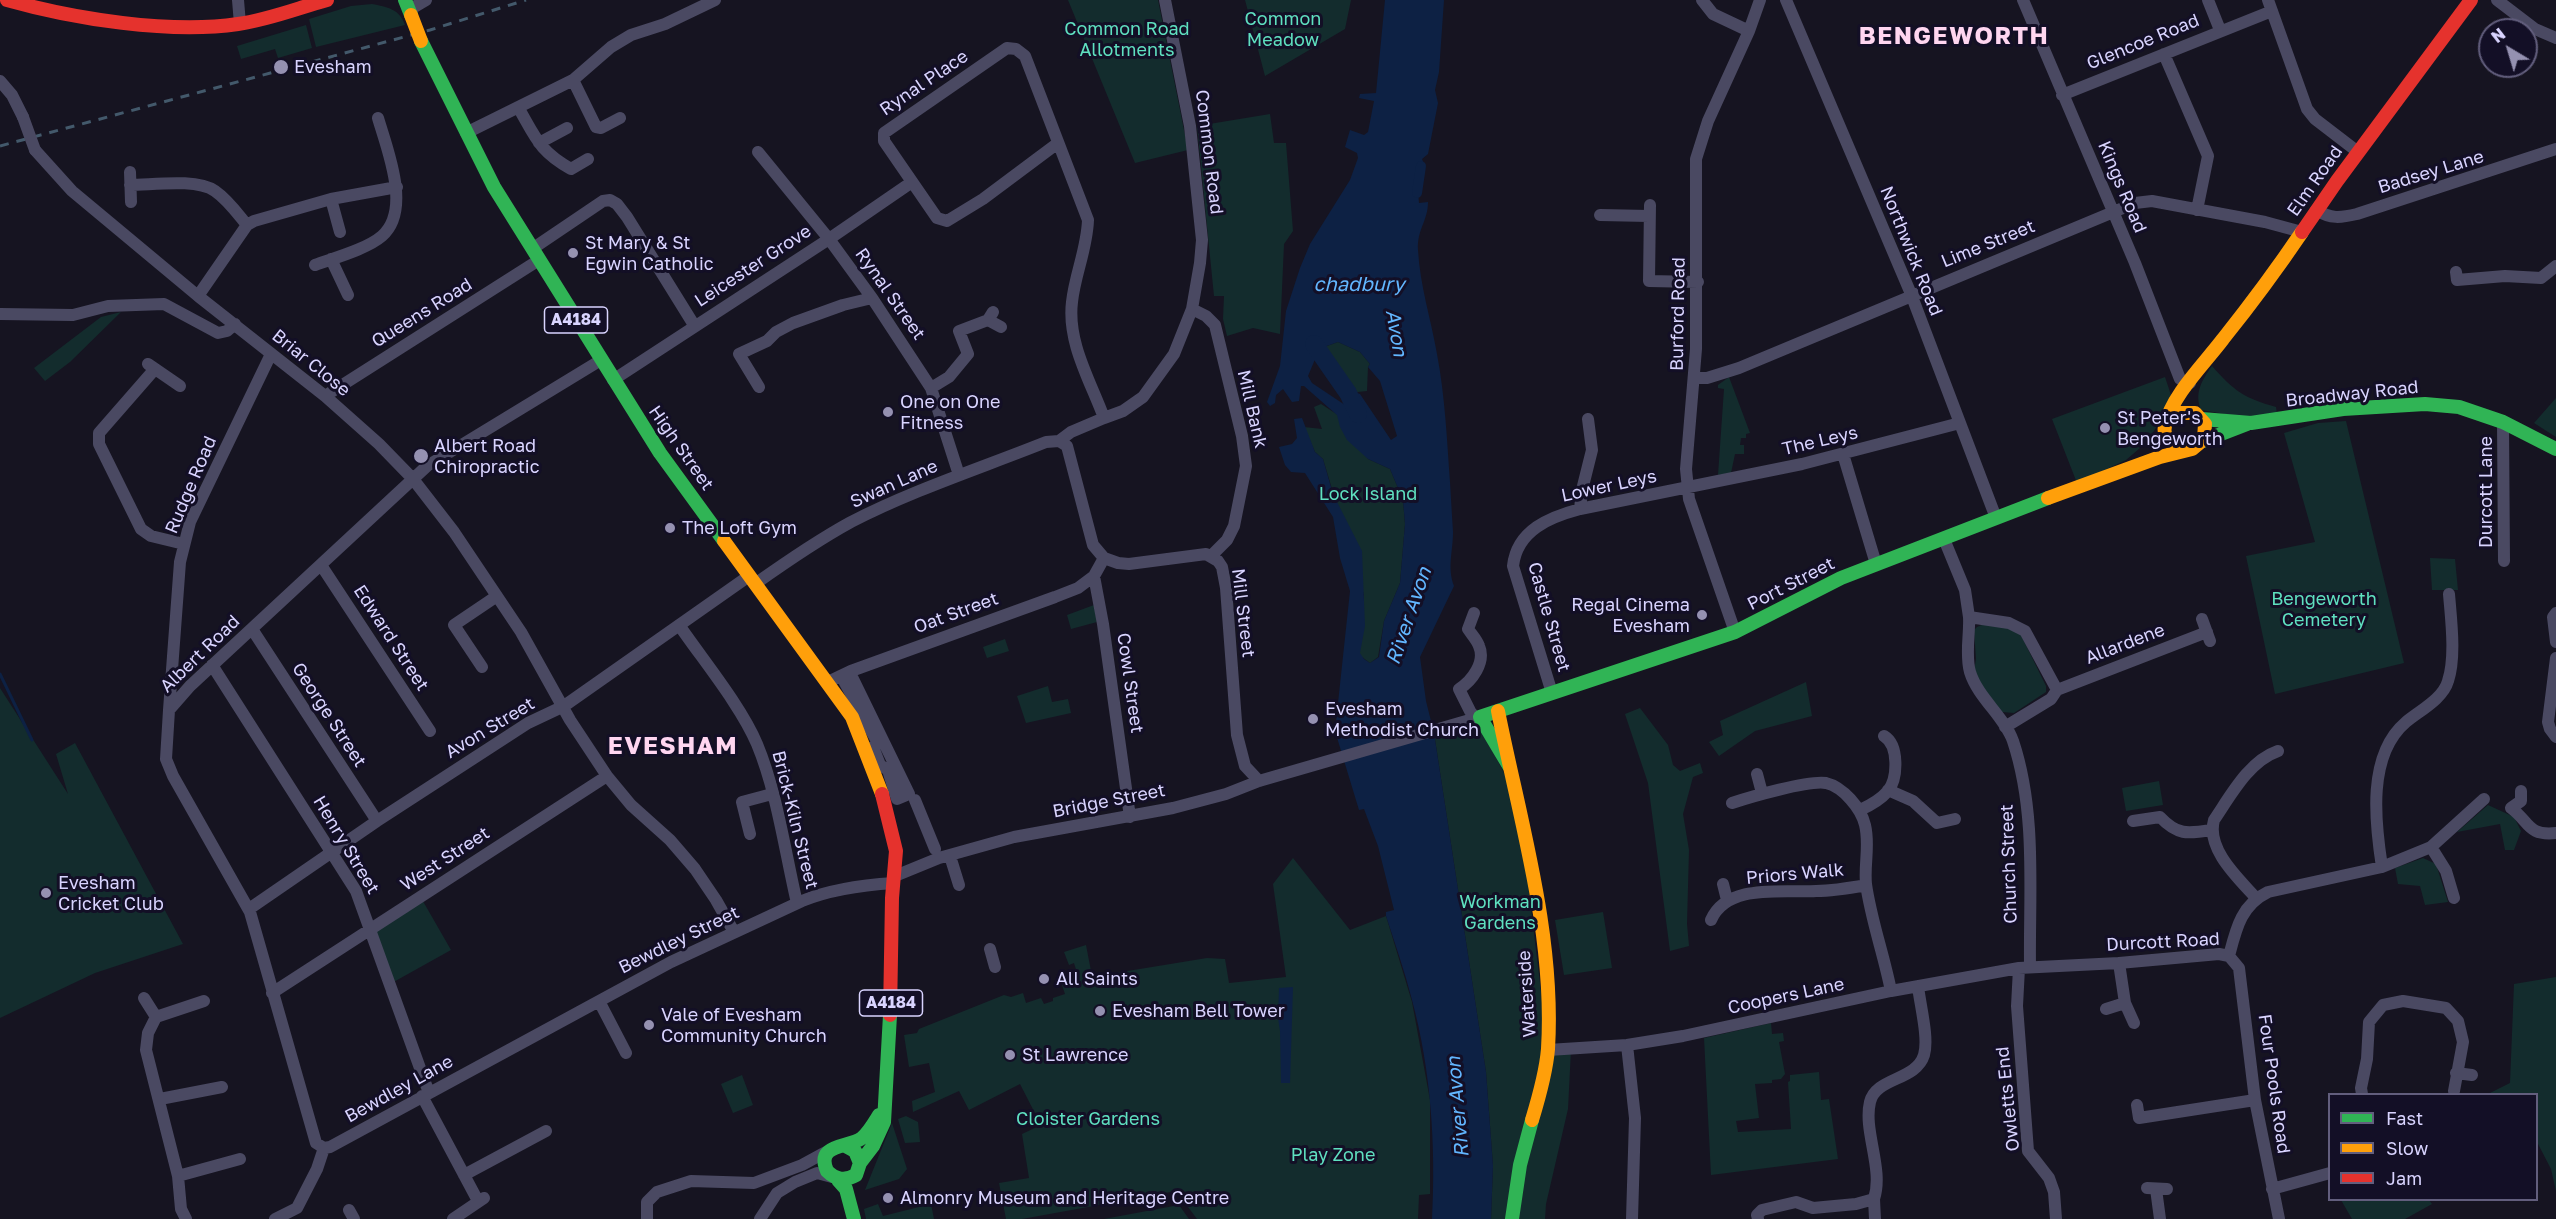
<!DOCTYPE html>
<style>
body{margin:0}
#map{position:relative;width:2556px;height:1219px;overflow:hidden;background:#161421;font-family:"Golos Text",sans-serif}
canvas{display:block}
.legend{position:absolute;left:2328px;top:1093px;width:210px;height:108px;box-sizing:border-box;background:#130f26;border:2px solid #625e7d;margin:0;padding:8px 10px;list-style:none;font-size:18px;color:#d9d4ff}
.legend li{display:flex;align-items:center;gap:12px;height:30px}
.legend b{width:30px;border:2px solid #625e7d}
.north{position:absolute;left:2478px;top:18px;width:60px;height:60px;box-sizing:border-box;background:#130f26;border:2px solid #625e7d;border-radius:50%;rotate:322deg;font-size:16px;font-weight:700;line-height:24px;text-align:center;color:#d9d4ff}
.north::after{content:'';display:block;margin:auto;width:21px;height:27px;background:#9591b1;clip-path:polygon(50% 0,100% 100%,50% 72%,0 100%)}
</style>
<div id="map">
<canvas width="2556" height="1219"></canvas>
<ul class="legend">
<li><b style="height:8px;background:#30b455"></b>Fast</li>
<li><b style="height:8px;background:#ff9f0a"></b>Slow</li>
<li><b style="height:8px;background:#e5322d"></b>Jam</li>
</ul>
<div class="north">N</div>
</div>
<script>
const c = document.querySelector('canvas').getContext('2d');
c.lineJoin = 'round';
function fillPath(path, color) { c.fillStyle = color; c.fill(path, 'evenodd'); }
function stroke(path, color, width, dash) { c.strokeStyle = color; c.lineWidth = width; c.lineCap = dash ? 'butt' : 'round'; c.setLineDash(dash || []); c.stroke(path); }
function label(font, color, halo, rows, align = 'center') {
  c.font = font + ' "Golos Text",sans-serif'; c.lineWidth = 6; c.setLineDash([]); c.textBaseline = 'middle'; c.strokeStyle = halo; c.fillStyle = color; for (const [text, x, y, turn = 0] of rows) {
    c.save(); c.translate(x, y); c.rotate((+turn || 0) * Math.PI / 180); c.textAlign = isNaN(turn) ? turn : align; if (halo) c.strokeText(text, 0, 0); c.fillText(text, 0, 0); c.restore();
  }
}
const green = new Path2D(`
 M1068,0H1158L1188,150L1135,163Z
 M1245,0H1351L1345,29L1265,76Z
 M372,4C387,7 400,9 405,25L316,47L309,19L351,6Z
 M306,25L312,48L278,58L275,49L241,59L237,46Z
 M1270,114L1274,143H1286L1293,231L1284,244L1280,334L1253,328L1227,336L1223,319L1224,296H1214L1197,126Z
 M121,312L70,362L45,381L34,368L101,317Z
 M1338,342L1360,352L1370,364L1368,367L1367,391L1348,393L1324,347Z
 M2212,366C2234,391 2244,398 2276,407L2277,414L2249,418L2201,410C2194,393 2202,380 2212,366Z
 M1729,377L1750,433L1746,434V438H1741L1740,445H1744V454H1735L1731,473L1718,475L1724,389L1718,388V385Z
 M2165,377L2171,395L2162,418L2147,442L2126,460L2077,483L2052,419Z
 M2556,398V437L2534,423Z
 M1321,404L1338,415L1368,459L1390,469L1403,500L1405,524L1400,583L1384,621L1378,657L1370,663L1358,654L1364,595L1323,459L1315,452L1304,427L1322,429L1314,407Z
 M2346,421L2404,663L2275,694L2246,556L2315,542L2284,433L2318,423Z
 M2430,558L2455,559L2458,590H2432Z
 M1094,605L1097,622L1071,629L1067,615Z
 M1984,624L2004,627L2020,633L2046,686V692L2014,713L2002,712L1992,703L1974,672L1976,659L1974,630L1977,627Z
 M1005,639L1009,651L987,658L983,647Z
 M1806,682L1812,716L1755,731L1719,756L1709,742L1723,735L1720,721Z
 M1048,686L1052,702L1068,699L1071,713L1026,723L1017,696Z
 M0,688L68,794L56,754L75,743L183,944L95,973L0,1018Z
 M1640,708L1668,745L1673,765L1680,771L1700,763L1703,773L1693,777L1683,814L1689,850L1687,924L1689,946L1670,951L1648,783L1625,714Z
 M1476,719L1518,800L1548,1050H1571L1568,1109L1546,1204L1545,1219H1491L1493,1166L1486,1072L1434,733Z
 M2159,781L2163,805L2126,811L2122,788Z
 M2488,805L2514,817L2521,831L2514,850H2505L2500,824L2457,832Z
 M1293,858L1350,930L1386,916L1412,1002L1430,1100V1194L1419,1195L1418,1219H1197L1176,1191L1022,1219H1006L999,1183L1029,1178L1022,1134L1041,1125L1020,1084L969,1110L959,1091L913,1112L912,1101L935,1092L929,1063L909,1067L904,1035L917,1033L919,1029L1004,995L1011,997L1023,993L1026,1003L1041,998L1044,1004L1053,1001V998L1065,994L1061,982L1078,976L1074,963L1069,965L1064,952L1086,945L1091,971L1097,976L1207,958L1225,959L1229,983L1286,977L1273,884Z
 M2423,858L2436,864L2448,902L2425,905L2420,886L2398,884L2395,868Z
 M420,896L451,950L390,984L371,929Z
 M1603,912L1612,968L1564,975L1555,920Z
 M2556,977V1191L2551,1169L2537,1142L2536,1094H2488L2510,1083L2514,984Z
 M1771,1023L1772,1034L1783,1033L1784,1041L1779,1042L1785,1074L1781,1079L1772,1080V1083L1755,1084L1759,1118L1736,1121L1738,1132L1791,1129L1788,1082L1790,1081V1075L1819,1072L1821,1100L1829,1099L1838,1159L1711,1175L1704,1038Z
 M742,1075L753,1105L733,1113L721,1084Z
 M906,1116L918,1122L920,1142L905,1143L898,1119Z
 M892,1123L907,1169L899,1179L865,1190Z
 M2341,1200H2429L2432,1204L2405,1219H2352Z
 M878,1204L883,1216L931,1204L934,1219H866L864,1209Z
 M1179,1205L1189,1219H1104Z`);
const water = new Path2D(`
 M1385,0H1444L1439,72L1435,90L1438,103L1428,154L1422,159L1424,164L1416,170L1419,203L1428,202C1428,221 1417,229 1418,250C1420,286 1431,319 1437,354C1445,396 1447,440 1450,482C1451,499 1452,516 1453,532C1453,552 1447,567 1454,586L1420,657L1426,701L1434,733L1486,1072L1493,1166L1491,1219H1432C1436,1146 1431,1070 1412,1000C1405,972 1395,944 1386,916V912L1394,910L1378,846L1364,809L1359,810L1335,731L1350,591L1340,558L1333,517L1305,473L1291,472L1285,465L1279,447L1292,444L1297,438L1294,419L1302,418L1315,452L1323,459L1333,494L1362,551L1365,626L1360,653L1364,659L1370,663L1379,657L1384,621L1400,583L1405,524L1403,500L1390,469L1368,459L1347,440L1340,427L1337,415L1304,386H1301L1299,401L1292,402L1283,389L1276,395L1275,403L1270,406L1267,402L1280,366L1286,311L1300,268L1310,244L1350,180L1358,158L1357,153L1345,147L1350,130L1364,135L1368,132L1374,101L1359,98L1360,94L1376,93ZM1338,342L1360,352L1370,364L1368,367L1380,381L1397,436L1391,440L1360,394L1350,391L1345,394L1347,400L1345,405L1312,383L1308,376L1316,357L1325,365L1332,360L1324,347Z
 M1293,987L1290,1083H1281L1280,1031L1278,1018L1279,988Z`);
const stream = new Path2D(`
 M0,674L32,740`);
const canal = new Path2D(`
 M1417,193L1421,166`);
const river = new Path2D(`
 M1314,344L1348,393L1358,414`);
const street = new Path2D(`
 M238,0L240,24
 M1702,0L1713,14L1749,31
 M1786,0L1911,294L1996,518
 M2023,0L2135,263L2180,379L2190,383
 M2208,0L2220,30
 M2268,0L2307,109L2315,119L2358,152
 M2497,0L2535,29L2556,38
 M409,10L426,0
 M2164,54L2208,156L2197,210
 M573,80L596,127L601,128L620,118
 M0,81L12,95L23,117
 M2062,95L2272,11
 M518,107C536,138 539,151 571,169L588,159
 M466,133L573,80L611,47L631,35L665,24L715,0
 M539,143L567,128
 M1058,143L983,199L947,221L937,218L884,141V133L1007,48L1016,49L1025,56L1088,220C1087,249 1075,274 1072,302C1067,343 1091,382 1104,418L1071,432L1059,441
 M35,150L72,191L198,296L325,396L379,444L413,479L454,532L521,632L570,720L607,776L631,805L670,840L695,869L716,900L734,932
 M758,152L829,239L872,298L931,388L959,475
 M130,172L131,202
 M130,185C152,185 196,178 215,191C228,200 237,213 247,225
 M331,199L340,232
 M1650,205L1649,281L1698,282
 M2316,210C2331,219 2340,218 2357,214L2556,149
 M1600,215L1649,216
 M532,249L603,201L610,200L617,204L627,217L694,325
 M331,259L348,295
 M315,265C334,258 367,249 382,236C412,210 387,149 378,118
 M2456,272L2457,280L2505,276L2541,278L2556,266
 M198,296L247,225L254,221L331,199L397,187
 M1192,309L1206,316L1215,325L1242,436L1246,466L1234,526L1227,540L1211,556
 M0,314L73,315L108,306L164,304L218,333L227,331L235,324
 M988,320L1001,327
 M148,364L180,386
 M154,370L99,433V444L141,529L151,536L184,544
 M1695,378H1707L1739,368L2135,203L2152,201L2265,222L2302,232
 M613,380L829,239L912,182
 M759,387L739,354L767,341L776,332L793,323L843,305L872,298
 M931,388L949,377L968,354L959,331L988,320L993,312
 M325,396L539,260
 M1104,418L1123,411L1143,397L1174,354L1192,309L1200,263L1202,240L1190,126L1165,0
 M2503,422L2504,561
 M1059,441L1067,446L1093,545L1104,558L1118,563L1129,564L1206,554L1218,561L1222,567L1226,588L1237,735L1245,766L1259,781
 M1843,454L1876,564
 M1580,509L1582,490L1592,450L1588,419
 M1944,539L1965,590L1969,617
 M1104,558L1094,576L1103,624L1130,817
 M321,565L430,731
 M755,584C786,562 818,540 851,522C913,490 981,468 1046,442L1059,441
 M1474,613L1468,629C1472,635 1477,640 1479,646C1486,662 1472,681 1459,689L1470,711L1476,719
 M2556,613L2553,617L2556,642
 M2202,619L2210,641
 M679,625C703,660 741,706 757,744C777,792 785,852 797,903
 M252,629L377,821
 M1735,632L1689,499L1686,469L1696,349V159L1708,121L1749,31L1760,0
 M2556,658L2548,722L2550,729L2556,737
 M212,665L356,891L429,1093
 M482,667L454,625L497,596
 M852,677L909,794L897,799L888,770L880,765L873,747L878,743L844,681Z
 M828,682L851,671L1055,597L1078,588L1094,576
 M2057,690L2207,632
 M1552,693L1513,566C1517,530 1550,517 1580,509L1802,464L1960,423
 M169,710L180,562L190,522L271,354
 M2005,727L2051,699L2057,690L2025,631L2009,623L1969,617C1970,634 1965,655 1970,672C1978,698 2004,716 2013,741C2037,813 2029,893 2030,967
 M1757,774L1762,793
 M1888,790L1913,801L1937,823L1955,819
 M2521,791V801L2511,808C2530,822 2527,836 2556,833
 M915,800L935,849
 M1732,803C1750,797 1809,780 1826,783C1843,787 1861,808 1865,825C1870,845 1864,864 1866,884C1871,920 1884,955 1891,991
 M1860,810C1869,806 1881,799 1888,791C1898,778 1899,745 1884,736
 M2133,821L2160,817C2177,835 2187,834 2211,830
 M750,834L742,802L772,794
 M2431,847L2446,871L2454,898
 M950,856L959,885
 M2382,867C2375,822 2367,755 2406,722C2419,711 2443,699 2448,681C2456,657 2451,619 2449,594
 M895,876L939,858L1014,837L1173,808L1226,794L1259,781L1480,717
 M1723,884L1727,900
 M2256,898C2238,878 2206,849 2214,820C2231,795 2249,761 2278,751
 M249,909L377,821L528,723L564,706L749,576
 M1711,920C1727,883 1782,893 1816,891C1832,891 1850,888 1866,885
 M990,949L995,967
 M2229,956C2236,929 2241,905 2268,892L2382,867L2431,847L2484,799
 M2229,956L2239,968L2255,1100L2279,1219
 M2119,963L2125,1003L2134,1023
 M2019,968L2017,1006L2028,1151L2049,1178L2054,1192L2056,1219
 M272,993L607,776
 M144,998L156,1017
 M599,1001L626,1053
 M2106,1009L2125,1003
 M1627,1045L1635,1118L1632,1219
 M1548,1050L1627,1045L1683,1036L1891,991L2019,968L2119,963L2219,954L2229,956
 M2456,1073L2472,1075
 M2362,1094L2361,1088L2367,1059L2369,1022L2383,1005L2403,1001L2446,1008L2458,1021L2463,1042L2454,1091
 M422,1096L478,1201
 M160,1099L222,1087
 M2137,1105L2139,1118L2255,1100
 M324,1148L316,1143L250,912L173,776L166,759L169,710L190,686L427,466L601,360
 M324,1148L330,1147L671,962L802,901C831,889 863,885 894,883
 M464,1175L546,1131
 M178,1176L240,1159
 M2147,1188L2167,1189
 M2156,1189L2160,1219
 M2272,1189L2330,1173
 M1874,1199L1875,1219
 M349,1210L354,1219
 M186,1219L181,1209L178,1176L146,1050L148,1033L156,1017L204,1001
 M275,1219L297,1208L317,1169L324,1148
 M453,1219L484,1198
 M647,1219V1202L657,1192L691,1181L754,1183L802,1165L824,1153L827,1155
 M760,1219L777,1193L795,1182L817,1173L832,1177
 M1758,1219L1757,1215L1762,1210L1796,1202L1813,1208L1856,1204L1874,1199C1884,1169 1863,1131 1870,1102C1876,1077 1916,1081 1924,1055C1929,1038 1920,1005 1918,986`);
const fast = new Path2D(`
 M405,0L411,15
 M421,41L494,187L660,453L724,541
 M2202,419L2251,423L2343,409L2425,404L2459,407L2503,422L2556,449
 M2203,441L2247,424
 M1509,766L1480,717L1735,632L1841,578L2048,498
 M844,1145L855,1151L860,1163L856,1175C845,1181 836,1180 827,1171C815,1143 849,1148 862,1138C869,1132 874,1123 879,1115
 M860,1163L873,1146L884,1122L890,1015
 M838,1180L846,1189L854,1219
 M1512,1219L1520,1165L1532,1120`);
const slow = new Path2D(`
 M2181,451C2173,445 2162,438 2165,426C2171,396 2205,363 2223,339C2251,304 2277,269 2302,232
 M2048,498L2160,457L2192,449L2204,439L2205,424L2195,413H2178L2169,418
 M724,541L852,717L882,794
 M1498,711C1520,821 1555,935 1548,1049C1546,1073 1539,1097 1532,1120`);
const jam = new Path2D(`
 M7,0C74,19 170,34 238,24C268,20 298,8 327,0
 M2302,232L2337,181L2471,0
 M882,794L896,851L892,898L890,1015`);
const rail = new Path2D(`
 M0,146L430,30L526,0`);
const streetBridge = new Path2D(`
 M23,117L35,150`);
const slowBridge = new Path2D(`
 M411,15L421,41`);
const markers = [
 [281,67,8,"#9591b1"],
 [573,253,6,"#9591b1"],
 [888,412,6,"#9591b1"],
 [2105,428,6,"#9591b1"],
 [421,456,8,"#9591b1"],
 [670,528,6,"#9591b1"],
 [1702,615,6,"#9591b1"],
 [1313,719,6,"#9591b1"],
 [46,893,6,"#9591b1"],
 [1044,979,6,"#9591b1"],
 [1100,1011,6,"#9591b1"],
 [649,1025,6,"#9591b1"],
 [1010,1055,6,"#9591b1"],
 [888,1198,6,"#9591b1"]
];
const shields = [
 [576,320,63],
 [891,1003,63]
];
const shieldNames = [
 ["A4184",576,320],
 ["A4184",891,1003]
];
const parkNames = [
 ["Common",1283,19],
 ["Meadow",1283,40],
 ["Common Road",1127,29],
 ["Allotments",1127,50],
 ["Lock Island",1368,494],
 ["Bengeworth",2324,599],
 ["Cemetery",2324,620],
 ["Workman",1500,902],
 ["Gardens",1500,923],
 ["Cloister Gardens",1088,1119],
 ["Play Zone",1333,1155]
];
const streetNames = [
 ["Glencoe Road",2143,42,-22],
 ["Rynal Place",924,83,-34],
 ["Common Road",1209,152,83],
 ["Badsey Lane",2431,172,-17],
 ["Elm Road",2315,181,-55],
 ["Kings Road",2122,187,67],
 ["Lime Street",1988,244,-22],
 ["Northwick Road",1911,251,68],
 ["Leicester Grove",753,266,-33],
 ["Rynal Street",890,294,55],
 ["Queens Road",422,313,-32],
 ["Burford Road",1678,314,-89],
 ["Briar Close",311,363,39],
 ["Broadway Road",2352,394,-6],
 ["Mill Bank",1252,409,77],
 ["The Leys",1820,441,-13],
 ["High Street",681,448,55],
 ["Swan Lane",894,484,-24],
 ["Rudge Road",191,485,-67],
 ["Lower Leys",1609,486,-12],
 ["Durcott Lane",2486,492,-90],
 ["Port Street",1791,584,-27],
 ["Oat Street",956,613,-20],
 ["Mill Street",1243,613,83],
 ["Castle Street",1549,617,74],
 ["Edward Street",391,638,57],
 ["Allardene",2125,644,-21],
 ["Albert Road",200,654,-44],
 ["Cowl Street",1130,683,82],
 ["George Street",329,715,57],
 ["Avon Street",490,728,-31],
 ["Bridge Street",1109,801,-11],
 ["Brick-Kiln Street",795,820,76],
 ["Henry Street",346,845,59],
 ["West Street",445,859,-33],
 ["Church Street",2009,864,-92],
 ["Priors Walk",1795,874,-5],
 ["Bewdley Street",679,940,-26],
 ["Durcott Road",2163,942,-3],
 ["Waterside",1527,994,-94],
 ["Coopers Lane",1786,996,-12],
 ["Four Pools Road",2274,1084,82],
 ["Bewdley Lane",399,1089,-29],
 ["Owletts End",2008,1099,-96]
];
const poiNames = [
 ["Evesham",294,67],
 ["St Mary & St",585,243],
 ["Egwin Catholic",585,264],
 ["One on One",900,402],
 ["Fitness",900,423],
 ["St Peter's",2117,418],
 ["Bengeworth",2117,439],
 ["Albert Road",434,446],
 ["Chiropractic",434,467],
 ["The Loft Gym",682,528],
 ["Regal Cinema",1690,605,"right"],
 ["Evesham",1690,626,"right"],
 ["Evesham",1325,709],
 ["Methodist Church",1325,730],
 ["Evesham",58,883],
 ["Cricket Club",58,904],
 ["All Saints",1056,979],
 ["Evesham Bell Tower",1112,1011],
 ["Vale of Evesham",661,1015],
 ["Community Church",661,1036],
 ["St Lawrence",1022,1055],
 ["Almonry Museum and Heritage Centre",900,1198]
];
const waterNames = [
 ["chadbury",1359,285],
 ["Avon",1396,333,80],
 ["River Avon",1409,616,-71],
 ["River Avon",1458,1107,-95]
];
const districtNames = [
 ["BENGEWORTH",1954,36],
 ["EVESHAM",673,746]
];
fillPath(green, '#132c2d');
fillPath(water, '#0d2144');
stroke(stream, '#0d2144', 3);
stroke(canal, '#0d2144', 10);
stroke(river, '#0d2144', 18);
stroke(street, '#4a4962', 12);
stroke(fast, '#30b455', 14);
stroke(slow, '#ff9f0a', 14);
stroke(jam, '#e5322d', 14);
stroke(rail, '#43596b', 3, [9, 8]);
stroke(streetBridge, '#4a4962', 12);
stroke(slowBridge, '#ff9f0a', 14);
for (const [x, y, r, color] of markers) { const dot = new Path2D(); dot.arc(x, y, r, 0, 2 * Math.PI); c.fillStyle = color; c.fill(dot); stroke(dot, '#130f26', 2); }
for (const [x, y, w] of shields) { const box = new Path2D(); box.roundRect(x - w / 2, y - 13, w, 26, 4.5); c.fillStyle = '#130f26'; c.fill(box); stroke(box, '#d9d4ff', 1.5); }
label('bold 16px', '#d9d4ff', null, shieldNames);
label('18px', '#5fe0c0', '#130f26', parkNames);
label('18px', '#d9d4ff', '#130f26', streetNames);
label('18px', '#d9d4ff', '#130f26', poiNames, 'left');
label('italic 20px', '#62b6ff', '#130f26', waterNames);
c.letterSpacing = '1.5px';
label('bold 24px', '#ffd6f0', '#130f26', districtNames);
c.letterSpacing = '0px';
</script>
